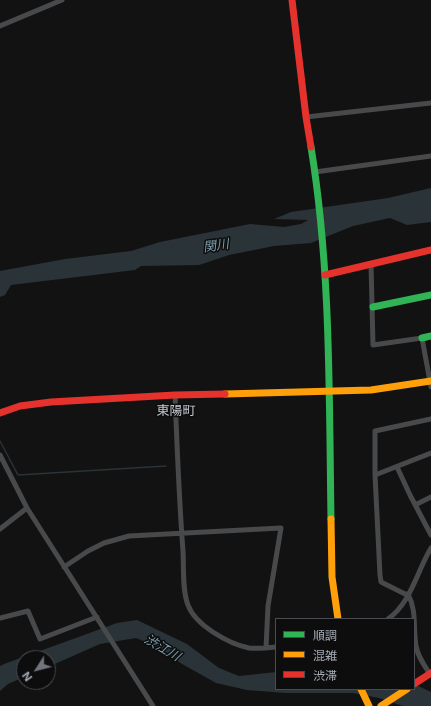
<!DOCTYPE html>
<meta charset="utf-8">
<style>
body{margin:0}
#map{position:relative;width:431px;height:706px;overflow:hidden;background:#121213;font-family:Inter,"Noto Sans JP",sans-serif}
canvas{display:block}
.legend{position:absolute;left:275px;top:618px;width:140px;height:72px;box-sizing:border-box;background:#0d0d0e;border:1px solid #494c50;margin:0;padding:5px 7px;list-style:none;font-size:12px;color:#a4abb3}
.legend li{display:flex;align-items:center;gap:8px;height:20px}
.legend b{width:20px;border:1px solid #494c50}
.north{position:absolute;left:16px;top:650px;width:40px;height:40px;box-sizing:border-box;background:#0d0d0e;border:1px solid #494c50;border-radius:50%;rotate:234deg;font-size:11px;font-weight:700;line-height:16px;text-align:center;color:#a4abb3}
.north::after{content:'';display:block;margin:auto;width:14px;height:18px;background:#71757b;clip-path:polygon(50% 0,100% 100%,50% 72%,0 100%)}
</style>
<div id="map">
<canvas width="431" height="706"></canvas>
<ul class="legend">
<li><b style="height:5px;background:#30b455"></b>順調</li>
<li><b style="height:5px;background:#ff9f0a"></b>混雑</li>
<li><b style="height:5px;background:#e5322d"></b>渋滞</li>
</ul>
<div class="north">N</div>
</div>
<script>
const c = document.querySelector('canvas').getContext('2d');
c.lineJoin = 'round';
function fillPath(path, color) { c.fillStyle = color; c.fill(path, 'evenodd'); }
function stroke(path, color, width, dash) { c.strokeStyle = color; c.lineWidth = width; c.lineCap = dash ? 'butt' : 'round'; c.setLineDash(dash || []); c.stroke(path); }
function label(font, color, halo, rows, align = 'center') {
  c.font = font + ' Inter,"Noto Sans JP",sans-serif'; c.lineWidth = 3; c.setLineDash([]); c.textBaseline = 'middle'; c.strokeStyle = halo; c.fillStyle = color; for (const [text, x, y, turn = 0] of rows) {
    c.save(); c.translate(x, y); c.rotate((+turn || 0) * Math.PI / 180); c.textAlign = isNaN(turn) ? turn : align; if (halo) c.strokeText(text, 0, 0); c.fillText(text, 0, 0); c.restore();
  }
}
const water = new Path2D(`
 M431,188V222L407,225L390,218L353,226L311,243L274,246L229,255L199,265L141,266L135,270L11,285L5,295L0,297V271L65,259L131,251L160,242L250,224L284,227L301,224L308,220L274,219L291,212L388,198Z
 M137,620L187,644L219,668L239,676L276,672V689H414V684L431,692V706H403L379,698L353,693H285L247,690L216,683L182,664L156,646L136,638L100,644L48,667V658H24V677L8,684L0,691V666L4,664L117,623Z`);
const stream = new Path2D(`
 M0,441L18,475L166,466`);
const street = new Path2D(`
 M0,26L62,0
 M306,117L431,103
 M315,172L431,156
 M371,264L373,345L422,338L431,387
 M175,395C177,447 179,499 183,551C184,567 182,590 188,605C195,625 229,644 249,648C258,649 267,648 276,647
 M0,455L27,508L153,706
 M397,467L410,495L431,535
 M375,475L431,453
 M415,505L431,497
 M0,529L27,508
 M64,567L88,551L104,543L129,536L281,528L268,606L266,648
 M408,594H405L381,582L380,575L375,475V431L431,419
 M408,594C417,611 413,628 416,646C418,657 424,665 430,674
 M0,618L28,611L40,639L97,617
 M388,619C411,603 417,571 431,548`);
const fast = new Path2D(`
 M311,147C331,269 329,395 331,519
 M373,307L431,295
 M422,338L431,336`);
const slow = new Path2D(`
 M225,394L371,390L431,381
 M331,519L332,577L338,619
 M361,689L369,706
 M381,706L407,689`);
const jam = new Path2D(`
 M292,0L306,117L311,147
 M325,275L431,250
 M0,413L20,406L51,402L175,395L225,394
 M414,684L431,673`);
const waterNames = [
 ["関川",216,246,-8],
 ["渋江川",162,648,30]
];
const neighbourhoodNames = [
 ["東陽町",176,411]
];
fillPath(water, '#2a3337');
stroke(stream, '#2a3337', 1.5);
stroke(street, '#47494b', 5);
stroke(fast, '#30b455', 7);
stroke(slow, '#ff9f0a', 7);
stroke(jam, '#e5322d', 7);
label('italic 13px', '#7d9dac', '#0d0d0e', waterNames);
label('13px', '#c5c9cf', '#0d0d0e', neighbourhoodNames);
</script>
